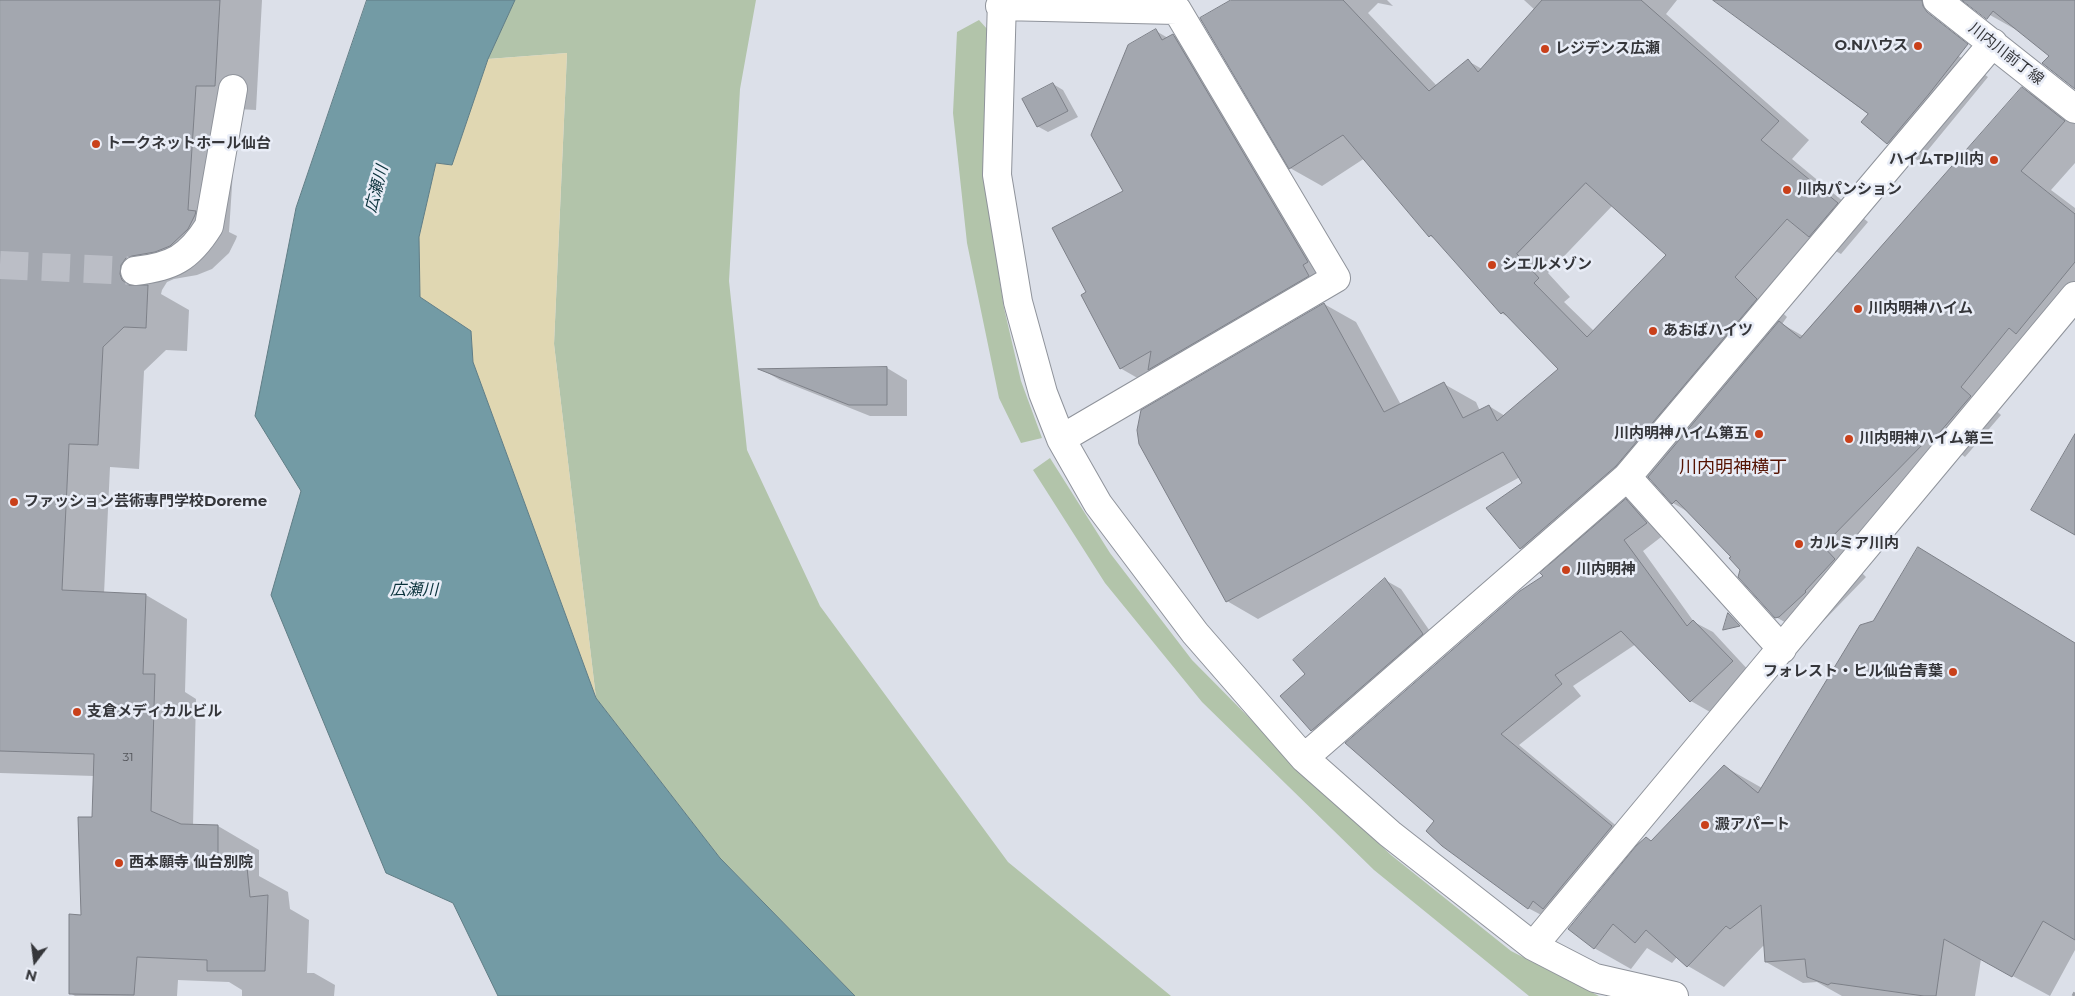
<!DOCTYPE html>
<meta charset="utf-8">
<style>
body{margin:0}
#map{position:relative;width:2075px;height:996px;overflow:hidden;background:#dce0e9;font-family:Montserrat,sans-serif}
canvas{display:block}
.north{position:absolute;left:10px;top:936px;width:50px;height:50px;-webkit-text-stroke:4px #e9edf7;paint-order:stroke;rotate:195deg;font-size:14px;font-weight:700;line-height:20px;text-align:center;color:#35363a}
.north::after{content:'';display:block;margin:auto;width:18px;height:22px;background:#35363a;clip-path:polygon(50% 0,100% 100%,50% 72%,0 100%)}
</style>
<div id="map">
<canvas width="2075" height="996"></canvas>
<div class="north">N</div>
</div>
<script>
const c = document.querySelector('canvas').getContext('2d');
c.lineJoin = 'round';
function fillPath(path, color) { c.fillStyle = color; c.fill(path, 'evenodd'); }
function stroke(path, color, width, dash) { c.strokeStyle = color; c.lineWidth = width; c.lineCap = dash ? 'butt' : 'round'; c.setLineDash(dash || []); c.stroke(path); }
function label(font, color, halo, rows, align = 'center') {
  c.font = font + ' Montserrat,"Noto Sans JP",sans-serif'; c.lineWidth = 5; c.setLineDash([]); c.textBaseline = 'middle'; c.strokeStyle = halo; c.fillStyle = color; for (const [text, x, y, turn = 0] of rows) {
    c.save(); c.translate(x, y); c.rotate((+turn || 0) * Math.PI / 180); c.textAlign = isNaN(turn) ? turn : align; if (halo) c.strokeText(text, 0, 0); c.fillText(text, 0, 0); c.restore();
  }
}
const green = new Path2D(`
 M515,0H756L740,89L729,281L747,450L820,606L1008,862L1171,996H855L720,858L596,698L554,344L567,53L488,59Z
 M979,20L988,30L983,173L1004,308L1021,381L1042,438L1021,443L999,398L967,243L953,113L957,32Z
 M1050,458L1110,553L1192,660L1289,758L1391,855L1511,951L1599,996H1529L1374,870L1202,702L1105,583L1033,470Z`);
const sand = new Path2D(`
 M567,53L554,344L596,698L473,362L471,331L420,297L419,237L436,163L452,165L488,59Z`);
const water = new Path2D(`
 M367,0H515L488,59L452,165L436,163L419,237L420,297L471,331L473,362L596,698L720,858L855,996H498L453,903L386,873L271,595L301,491L255,416L296,208Z`);
const shadow = new Path2D(`
 M0,0H262L256,110L237,109L229,232L237,236L236,239L229,253L212,269L197,275L174,279L167,282L162,290L161,294L189,310L187,351L166,350L144,371L139,469L110,467L104,594L146,595L187,619L185,692L196,699L193,826H218L259,850V876L288,892L290,909L309,920L307,973H314L335,985L334,996H242V990L229,982L178,980L177,996H75L70,993L83,916L93,818L94,776L0,773Z
 M1253,0H1387L1393,6L1378,3L1368,13L1437,86L1468,61L1482,69L1535,10L1524,0H1677L1666,14L1809,140L1792,159L1868,222L1841,254L1816,240L1765,296L1787,317L1782,324L1803,336L2022,88L2053,106L2075,124V163L2051,190L2075,208V318L2048,351L2040,346L1991,406L2001,415L1965,457L1961,454L1854,565L1866,577L1811,634L1807,635L1776,617L1733,557L1690,513L1673,503L1651,479L1627,501L1645,511L1665,534L1643,551L1694,622L1713,632L1751,673L1710,712L1691,701L1636,644L1573,686L1581,696L1519,745L1631,838L1547,918L1528,908L1436,821L1545,576L1551,565L1521,548L1488,508L1523,483L1520,477L1258,619L1227,601L1324,304L1356,322L1401,405L1444,384L1476,402L1480,411L1489,406L1505,416L1560,369L1512,319L1501,313L1437,240L1430,236L1365,158L1322,186L1290,168ZM1613,205L1668,254L1594,331L1564,302L1570,297L1548,273Z
 M1715,0H1880L1988,77L1919,161L1888,143L1863,122L1870,114Z
 M1972,0H2075V88L2051,56L2020,32L1990,15Z
 M1156,31L1168,38L1173,35L1200,51L1330,281L1148,384L1120,368L1088,292L1124,191Z
 M1053,84L1063,90L1078,117L1048,132L1037,126Z
 M887,368L907,380V416H870L780,380L761,369Z
 M1385,580L1401,589L1438,643L1328,739L1312,730L1307,674Z
 M2075,643V950L2050,996L1981,959L1975,996H1842L1817,982L1803,983L1766,962L1765,947L1763,946L1724,987L1688,966L1677,957L1672,963L1647,948L1631,969L1594,948L1652,842L1725,767L1762,788Z`);
const building = new Path2D(`
 M0,0H220L215,86H196L188,210L196,211L195,215L188,229L170,246L155,252L132,256L126,258L121,265L120,274L122,280L129,285H148L146,328L124,327L103,347L98,445L69,444L62,590L146,594L143,674H155L151,811L181,824L218,825V865L247,867L250,897L268,895L265,971H207V960L137,957L134,995L69,994V914L81,915L78,817H92L94,754L0,751Z
 M1231,0H1343L1429,91L1468,59L1478,72L1542,0H1641L1779,121L1761,140L1838,203L1809,237L1787,219L1735,277L1757,299L1616,466L1520,549L1486,508L1522,483L1503,452L1226,602L1139,444L1137,430L1141,410L1324,303L1384,412L1444,382L1463,418L1489,405L1497,421L1558,369L1503,312L1501,314L1431,235L1429,237L1343,135L1289,169L1200,18ZM1586,183L1666,255L1587,337L1534,283L1539,278L1517,254Z
 M1713,0H1922L1923,6L1927,12L1968,44L1929,94L1887,144L1861,122L1868,114Z
 M1962,0H2075V89L2042,63L2049,56L1993,11L1987,19Z
 M1156,29L1162,40L1173,34L1308,262L1303,265L1309,276L1148,370L1151,351L1120,369L1081,295L1086,292L1052,228L1123,191L1091,135L1128,45Z
 M1053,83L1068,111L1037,127L1022,99Z
 M2022,87L2065,121L2021,171L2075,214V262L2016,334L2009,328L1961,387L1971,396L1933,440L1930,437L1823,546L1835,559L1805,591L1806,592L1779,617L1775,618L1738,577L1740,570L1729,558L1731,557L1676,500L1672,504L1648,477L1779,321L1800,338Z
 M887,367V405H849L758,369Z
 M2075,434V535L2031,510Z
 M1626,499L1647,523L1624,540L1687,626L1693,620L1733,661L1690,702L1621,631L1555,675L1562,684L1501,734L1612,826L1543,909L1533,901L1528,909L1442,846L1426,831L1434,821L1345,743L1520,591L1543,576L1540,573Z
 M1918,547L2075,643V940L2043,921L2012,977L1944,939L1936,996H1924L1831,983L1828,985L1807,977L1805,959L1765,962L1761,905L1730,929L1726,926L1687,967L1646,930L1635,943L1613,924L1594,949L1568,929L1636,846L1646,837L1651,841L1724,765L1758,793L1860,625L1873,621Z
 M1385,578L1423,634L1311,731L1280,696L1305,674L1293,660Z
 M1728,613L1740,626L1723,630Z`);
const minorTunnel = new Path2D(`
 M0,265L135,271`);
const path = new Path2D(`
 M2073,996L2075,992`);
const minor = new Path2D(`
 M1002,0L997,175L1018,302L1043,393L1061,439L1098,504L1195,633L1304,758L1390,834L1533,946L1595,978L1674,996
 M1937,0L2075,109
 M1000,6L1177,10L1336,278L1061,439
 M135,271C172,267 189,258 209,226L233,89
 M1782,649L1627,477L1993,43
 M1304,758L1627,477
 M1533,946L2075,296`);
const markers = [
 [1918,46,5,"#c9401a"],
 [1545,49,5,"#c9401a"],
 [96,144,5,"#c9401a"],
 [1994,160,5,"#c9401a"],
 [1787,190,5,"#c9401a"],
 [1492,265,5,"#c9401a"],
 [1858,309,5,"#c9401a"],
 [1653,331,5,"#c9401a"],
 [1759,434,5,"#c9401a"],
 [1849,439,5,"#c9401a"],
 [14,502,5,"#c9401a"],
 [1799,544,5,"#c9401a"],
 [1566,570,5,"#c9401a"],
 [1953,672,5,"#c9401a"],
 [77,712,5,"#c9401a"],
 [1705,825,5,"#c9401a"],
 [119,863,5,"#c9401a"]
];
const numberNames = [
 ["31",128,757]
];
const poiNames = [
 ["O.Nハウス",1908,46,"right"],
 ["レジデンス広瀬",1555,49],
 ["トークネットホール仙台",106,144],
 ["ハイムTP川内",1984,160,"right"],
 ["川内パンション",1797,190],
 ["シエルメゾン",1502,265],
 ["川内明神ハイム",1868,309],
 ["あおばハイツ",1663,331],
 ["川内明神ハイム第五",1749,434,"right"],
 ["川内明神ハイム第三",1859,439],
 ["ファッション芸術専門学校Doreme",24,502],
 ["カルミア川内",1809,544],
 ["川内明神",1576,570],
 ["フォレスト・ヒル仙台青葉",1943,672,"right"],
 ["支倉メディカルビル",87,712],
 ["澱アパート",1715,825],
 ["西本願寺 仙台別院",129,863]
];
const streetNames = [
 ["川内川前丁線",2006,54,38]
];
const waterNames = [
 ["広瀬川",377,189,-75],
 ["広瀬川",414,590]
];
const quarterNames = [
 ["川内明神横丁",1733,468]
];
fillPath(green, '#b2c4aa');
fillPath(sand, '#e0d7b2');
fillPath(water, '#739ba5');
stroke(water, '#607d85', 1);
fillPath(shadow, '#0003');
fillPath(building, '#a3a7af');
stroke(building, '#7d8088', 1);
stroke(minorTunnel, '#bbbec6', 28, [28, 14]);
stroke(minor, '#8f939b', 30);
stroke(path, '#9ea1a8', 3, [4, 2.5]);
stroke(minor, '#fff', 28);
for (const [x, y, r, color] of markers) { const dot = new Path2D(); dot.arc(x, y, r, 0, 2 * Math.PI); c.fillStyle = color; c.fill(dot); stroke(dot, '#e9edf7', 2); }
label('12px', '#505257', null, numberNames);
label('bold 15px', '#35363a', '#e9edf7', poiNames, 'left');
label('15px', '#35363a', '#e9edf7', streetNames);
label('italic 16px', '#0a323b', '#e9edf7', waterNames);
label('18px', '#561403', '#e9edf7', quarterNames);
</script>
